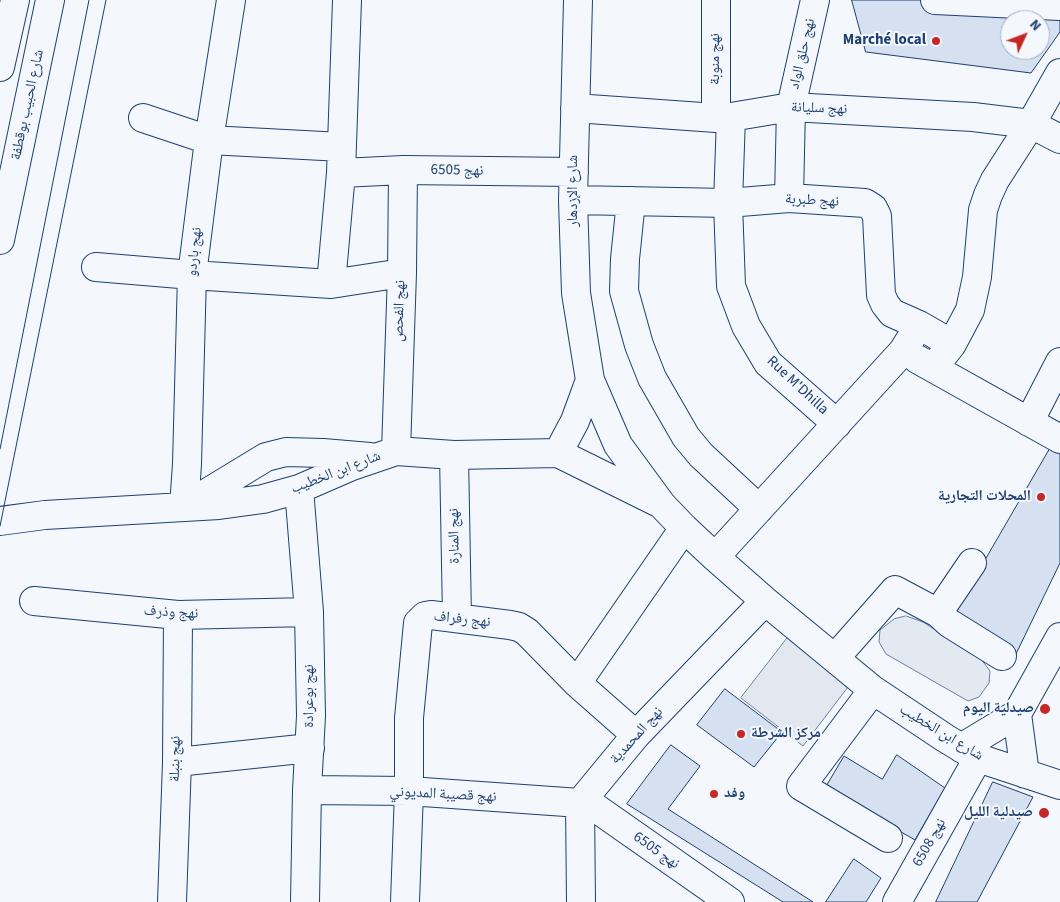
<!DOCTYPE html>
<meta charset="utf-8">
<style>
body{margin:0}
#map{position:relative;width:1060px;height:902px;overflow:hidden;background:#f4f7fb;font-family:"Source Sans 3",sans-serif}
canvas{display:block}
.north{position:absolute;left:1000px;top:10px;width:50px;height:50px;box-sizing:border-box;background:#f4f7fb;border:1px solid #9eadc5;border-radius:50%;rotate:47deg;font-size:14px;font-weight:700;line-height:20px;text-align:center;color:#1d3f73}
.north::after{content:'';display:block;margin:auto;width:18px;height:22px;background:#c62828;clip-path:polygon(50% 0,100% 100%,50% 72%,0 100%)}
</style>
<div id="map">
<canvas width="1060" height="902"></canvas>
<div class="north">N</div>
</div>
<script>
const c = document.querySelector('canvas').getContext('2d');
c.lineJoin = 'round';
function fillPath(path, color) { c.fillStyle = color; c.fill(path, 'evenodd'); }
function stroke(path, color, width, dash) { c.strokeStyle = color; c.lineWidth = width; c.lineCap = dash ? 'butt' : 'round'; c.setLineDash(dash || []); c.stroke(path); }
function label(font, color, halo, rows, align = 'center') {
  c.font = font + ' "Source Sans 3","Noto Naskh Arabic",sans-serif'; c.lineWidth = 4; c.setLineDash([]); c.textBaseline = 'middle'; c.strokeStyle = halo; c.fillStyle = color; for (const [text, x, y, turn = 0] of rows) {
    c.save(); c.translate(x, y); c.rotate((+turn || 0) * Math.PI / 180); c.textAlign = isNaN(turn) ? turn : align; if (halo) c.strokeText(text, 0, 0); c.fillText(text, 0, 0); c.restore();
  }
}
const green = new Path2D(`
 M906,616L923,622L981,659L990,671L989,683L979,697L968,701L886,654L879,642L880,630L894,619Z`);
const parking = new Path2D(`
 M789,636L851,683L803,746L741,698Z`);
const building = new Path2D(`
 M852,0H1060V32L1031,73L866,52ZM1010,20H1040V50H1010Z
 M1060,431V563L1014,658L950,621Z
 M725,689L782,732L754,767L697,725Z
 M671,745L700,766L668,809L813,902H783L627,804Z
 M897,755L945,788L915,840L825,788L844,756L882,779Z
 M993,782L1033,797L977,902H936Z
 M854,859L881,878L866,902H826Z`);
const minor = new Path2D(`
 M578,0L573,200L576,293L590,380L618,445L662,505L684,528L715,557L765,601L873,690L945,738L978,758L1060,785
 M716,0V118
 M935,0L1060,6
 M575,108L716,118L731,117L791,107L973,117L1031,124L1060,139
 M731,117L728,203L731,286L746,326L768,363L837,424
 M143,118L209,140L342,147
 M341,173L403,170L574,172
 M789,198L791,107L815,0
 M573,200L728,203L789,198L865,203L873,208L877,216L881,295L885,304L892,313L919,325L952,344
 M631,201L625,259L624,291L639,345L652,378L686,437L701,455L759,509
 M96,267L192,275L331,284L402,273
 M331,284L341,173L347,0
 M917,359L1060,439
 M934,367L952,344L970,310L977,277L983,210L988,195L995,180L1031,124L1060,73
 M1029,422L1060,362
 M396,451L402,273L403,170
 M558,453L575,421L590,380
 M454,455L457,618
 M299,489L309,612L311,716L307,790L305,902
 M187,505L266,457L286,452L323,453L370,457
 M184,507L187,464L192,275L209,140L231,0
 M0,521L45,515L219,505L263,499L299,489L352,466L396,451L454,455L558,453L657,502
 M715,557L903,351L919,325
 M34,601L178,615L309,612
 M938,613L972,563
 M835,658L895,590L938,613L949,623L1002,656
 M577,683L684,528
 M873,690L801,786L888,838
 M1017,714L1025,774
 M961,748L1017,714L1060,637
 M177,762L310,748
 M307,790L409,791L580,803
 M583,799L730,902
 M172,902L177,762L178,615
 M405,902L409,791V718L418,623L425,616L431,615L510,625L519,627L527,632L577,683L636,735
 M581,902L580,803L636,735L765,601
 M897,902L978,758`);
const major = new Path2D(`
 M0,67L15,0
 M0,240L50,0`);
const tram = new Path2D(`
 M0,449L89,0
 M0,526L106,0`);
const markers = [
 [936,41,5,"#c62828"],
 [1041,497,5,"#c62828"],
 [1045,709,6,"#c62828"],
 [741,734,5,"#c62828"],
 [714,794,5,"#c62828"],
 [1044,813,6,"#c62828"]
];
const poiNames = [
 ["Marché local",926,41],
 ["المحلات التجارية",1031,497],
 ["صيدلية اليوم",1034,709],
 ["مركز الشرطة",751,734,"left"],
 ["وفد",724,794,"left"],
 ["صيدلية الليل",1033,813]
];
const streetNames = [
 ["نهج حلق الواد",803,54,-77],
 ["نهج منوبة",716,59,-90],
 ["شارع الحبيب بوقطفة",28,105,-78],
 ["نهج سليانة",819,109,2],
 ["نهج 6505",457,171,1],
 ["شارع الإزدهار",574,191,-90],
 ["نهج طبربة",812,201,3],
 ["نهج باردو",195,252,-84],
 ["نهج الفحص",400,311,-88],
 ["Rue M'Dhilla",797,386,43],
 ["شارع ابن الخطيب",336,473,-21],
 ["نهج المنارة",455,536,-91],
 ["نهج وذرف",171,613,3],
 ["نهج رفراف",462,620,6],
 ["نهج بوعرادة",310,696,-90],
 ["شارع ابن الخطيب",941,733,31],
 ["نهج المحمدية",637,736,-48],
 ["نهج بنبلة",176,759,-89],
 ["نهج قصيبة المديوني",443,795,3],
 ["نهج 6508",930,843,-61],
 ["نهج 6505",656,851,35]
];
fillPath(green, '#e3e9f0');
stroke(green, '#687fa3', 1);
fillPath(parking, '#e3e8f0');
stroke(parking, '#687fa3', 1);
fillPath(building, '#d5e0f0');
stroke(building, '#1d3f73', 1);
stroke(minor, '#1d3f73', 30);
stroke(major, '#1d3f73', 30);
stroke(minor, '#f4f7fb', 28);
stroke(major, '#f4f7fb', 28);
stroke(tram, '#1d3f73', 1);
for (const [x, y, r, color] of markers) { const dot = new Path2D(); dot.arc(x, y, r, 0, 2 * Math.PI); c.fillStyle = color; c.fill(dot); stroke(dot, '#f4f7fb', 2); }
label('bold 15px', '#1d3f73', '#f4f7fb', poiNames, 'right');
label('15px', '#1d3f73', '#f4f7fb', streetNames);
</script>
